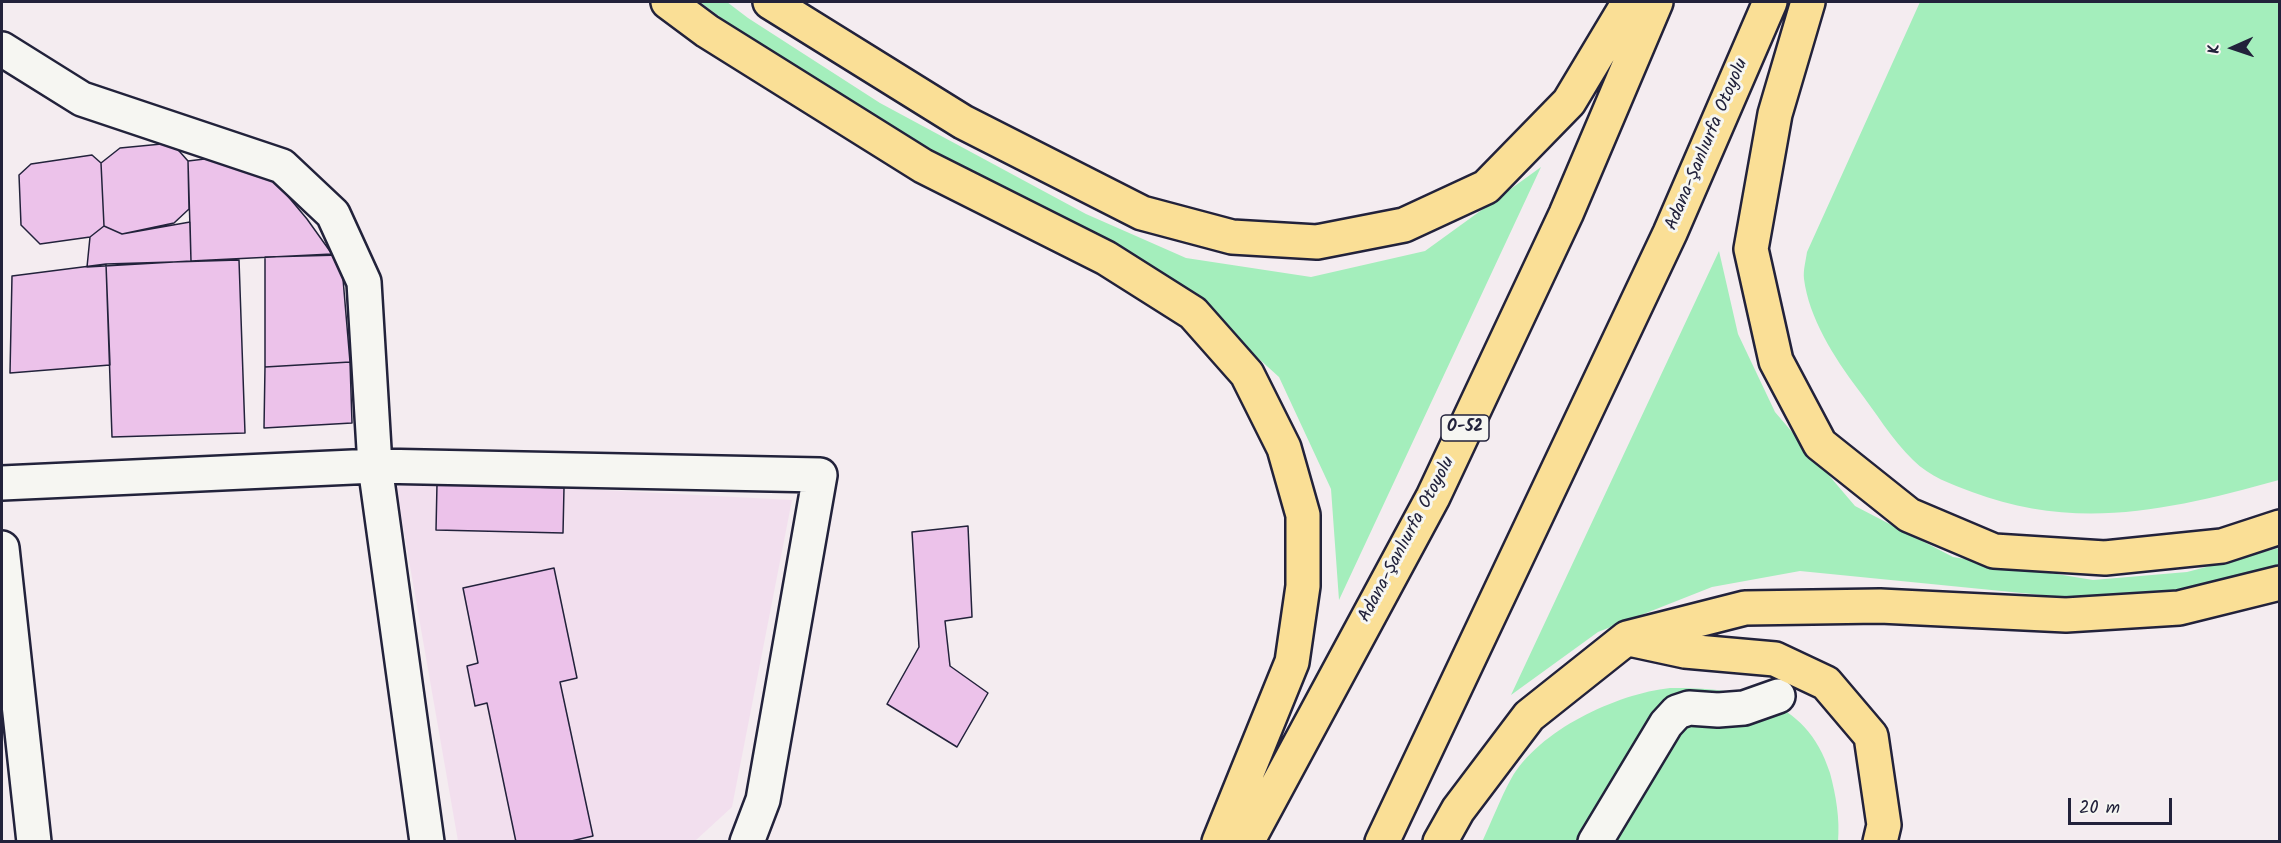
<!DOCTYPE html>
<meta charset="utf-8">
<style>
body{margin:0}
#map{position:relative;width:2281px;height:843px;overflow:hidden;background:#f4ecf0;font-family:Kalam,sans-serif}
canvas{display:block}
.frame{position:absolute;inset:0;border:3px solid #22223b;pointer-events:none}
.north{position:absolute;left:2203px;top:18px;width:60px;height:60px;-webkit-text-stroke:4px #f6f6f2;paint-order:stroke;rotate:267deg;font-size:16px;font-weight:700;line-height:24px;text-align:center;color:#22223b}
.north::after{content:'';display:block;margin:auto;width:21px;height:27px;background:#22223b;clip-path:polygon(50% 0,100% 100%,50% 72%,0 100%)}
.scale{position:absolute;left:2068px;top:798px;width:104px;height:27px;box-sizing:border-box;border:3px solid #22223b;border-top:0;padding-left:8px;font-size:18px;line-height:21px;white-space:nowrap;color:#22223b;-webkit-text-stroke:4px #f6f6f2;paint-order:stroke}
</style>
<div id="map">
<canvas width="2281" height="843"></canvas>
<div class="frame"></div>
<div class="north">K</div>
<div class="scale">20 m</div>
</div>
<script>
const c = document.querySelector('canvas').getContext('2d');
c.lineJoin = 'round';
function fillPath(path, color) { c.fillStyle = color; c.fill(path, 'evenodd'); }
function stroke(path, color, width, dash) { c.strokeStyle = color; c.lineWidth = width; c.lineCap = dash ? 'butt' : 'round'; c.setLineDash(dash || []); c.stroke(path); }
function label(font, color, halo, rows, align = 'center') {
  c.font = font + ' Kalam,sans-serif'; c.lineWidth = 6; c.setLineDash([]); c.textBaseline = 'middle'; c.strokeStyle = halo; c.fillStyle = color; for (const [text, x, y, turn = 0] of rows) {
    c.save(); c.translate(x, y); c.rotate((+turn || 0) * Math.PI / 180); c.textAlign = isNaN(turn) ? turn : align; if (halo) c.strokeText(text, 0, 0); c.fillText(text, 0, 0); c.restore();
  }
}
const built = new Path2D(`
 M437,484L564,488L792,500L732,807L695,841H458L396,486Z`);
const green = new Path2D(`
 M700,2H727L748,18L880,103L1086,214L1186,258L1311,277L1425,251L1541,167L1339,600L1331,489L1279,377L1173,281L865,113L740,32Z
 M1920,2H2279V480C2174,509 2078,532 1972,492C1951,484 1930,477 1913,460C1892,440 1875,411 1857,388C1834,357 1809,318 1804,279C1803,270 1806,260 1807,252Z
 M1719,251L1738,334L1775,412L1855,506L1953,557L2093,580L2187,572L2279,548V564L2190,590L2082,599L1800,571L1712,587L1598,632L1511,695Z
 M1670,688C1740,688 1806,696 1830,773C1836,796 1840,818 1838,842H1482C1492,821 1500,799 1511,779C1539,730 1616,694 1670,688Z`);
const building = new Path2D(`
 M172,143L188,161L189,209L174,223L122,234L104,226L101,163L120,148Z
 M92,155L101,163L104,226L90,237L40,244L21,225L19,175L31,164Z
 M213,158L266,170L307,219L332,254L191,261L188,161Z
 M190,222L191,261L87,267L90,237L104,226L122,234Z
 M341,255L350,362L265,367V257Z
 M239,260L245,433L112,437L106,264Z
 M106,264L110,365L10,373L12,276Z
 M350,362L352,423L264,428L265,367Z
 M437,484L564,488L563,533L436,530Z
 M968,526L972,617L945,621L950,666L988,693L957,747L887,704L919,647L912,532Z
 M554,568L577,678L560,682L593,836L567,842H516L487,703L475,706L467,666L478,663L463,588Z`);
const street = new Path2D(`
 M2,49L82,99L282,166L333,214L364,282L375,466L427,842
 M2,483L375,466L820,475L763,800L747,842
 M2,548L34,842
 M1595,842L1666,724L1677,712L1689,708L1718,710L1744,708L1778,696`);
const highway = new Path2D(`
 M668,2L707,31L923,166L1106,258L1193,313L1247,374L1284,448L1303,515V586L1292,662L1219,842
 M770,2L963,122L1142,213L1232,237L1317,242L1404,225L1486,187L1569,102L1629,2
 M1808,2L1775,114L1751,249L1776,361L1820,444L1909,515L1994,551L2105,558L2222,546L2280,527
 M1634,640L1685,651L1775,659L1826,683L1871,736L1884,825L1880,842
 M1247,842L1433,497L1566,214L1656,2
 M1382,842L1670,233L1770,2
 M1440,842L1458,810L1529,716L1627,638L1745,608L1880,606L2066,615L2179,608L2280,583`);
const shields = [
 [1465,428,48]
];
const shieldNames = [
 ["O-52",1465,428]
];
const streetNames = [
 ["Adana-Şanlıurfa Otoyolu",1708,145,-67],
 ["Adana-Şanlıurfa Otoyolu",1408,540,-62]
];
fillPath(built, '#f2dfee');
fillPath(green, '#a4eebc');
fillPath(building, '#ecc2ea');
stroke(building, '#22223b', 1.5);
stroke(street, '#22223b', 38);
stroke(highway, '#22223b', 38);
stroke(street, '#f6f6f2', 33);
stroke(highway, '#fadf96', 33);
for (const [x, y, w] of shields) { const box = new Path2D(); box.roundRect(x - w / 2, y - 13, w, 26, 4.5); c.fillStyle = '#f6f6f2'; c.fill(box); stroke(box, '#22223b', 1.5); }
label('bold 16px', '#22223b', null, shieldNames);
label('18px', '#22223b', '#f6f6f2', streetNames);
</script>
